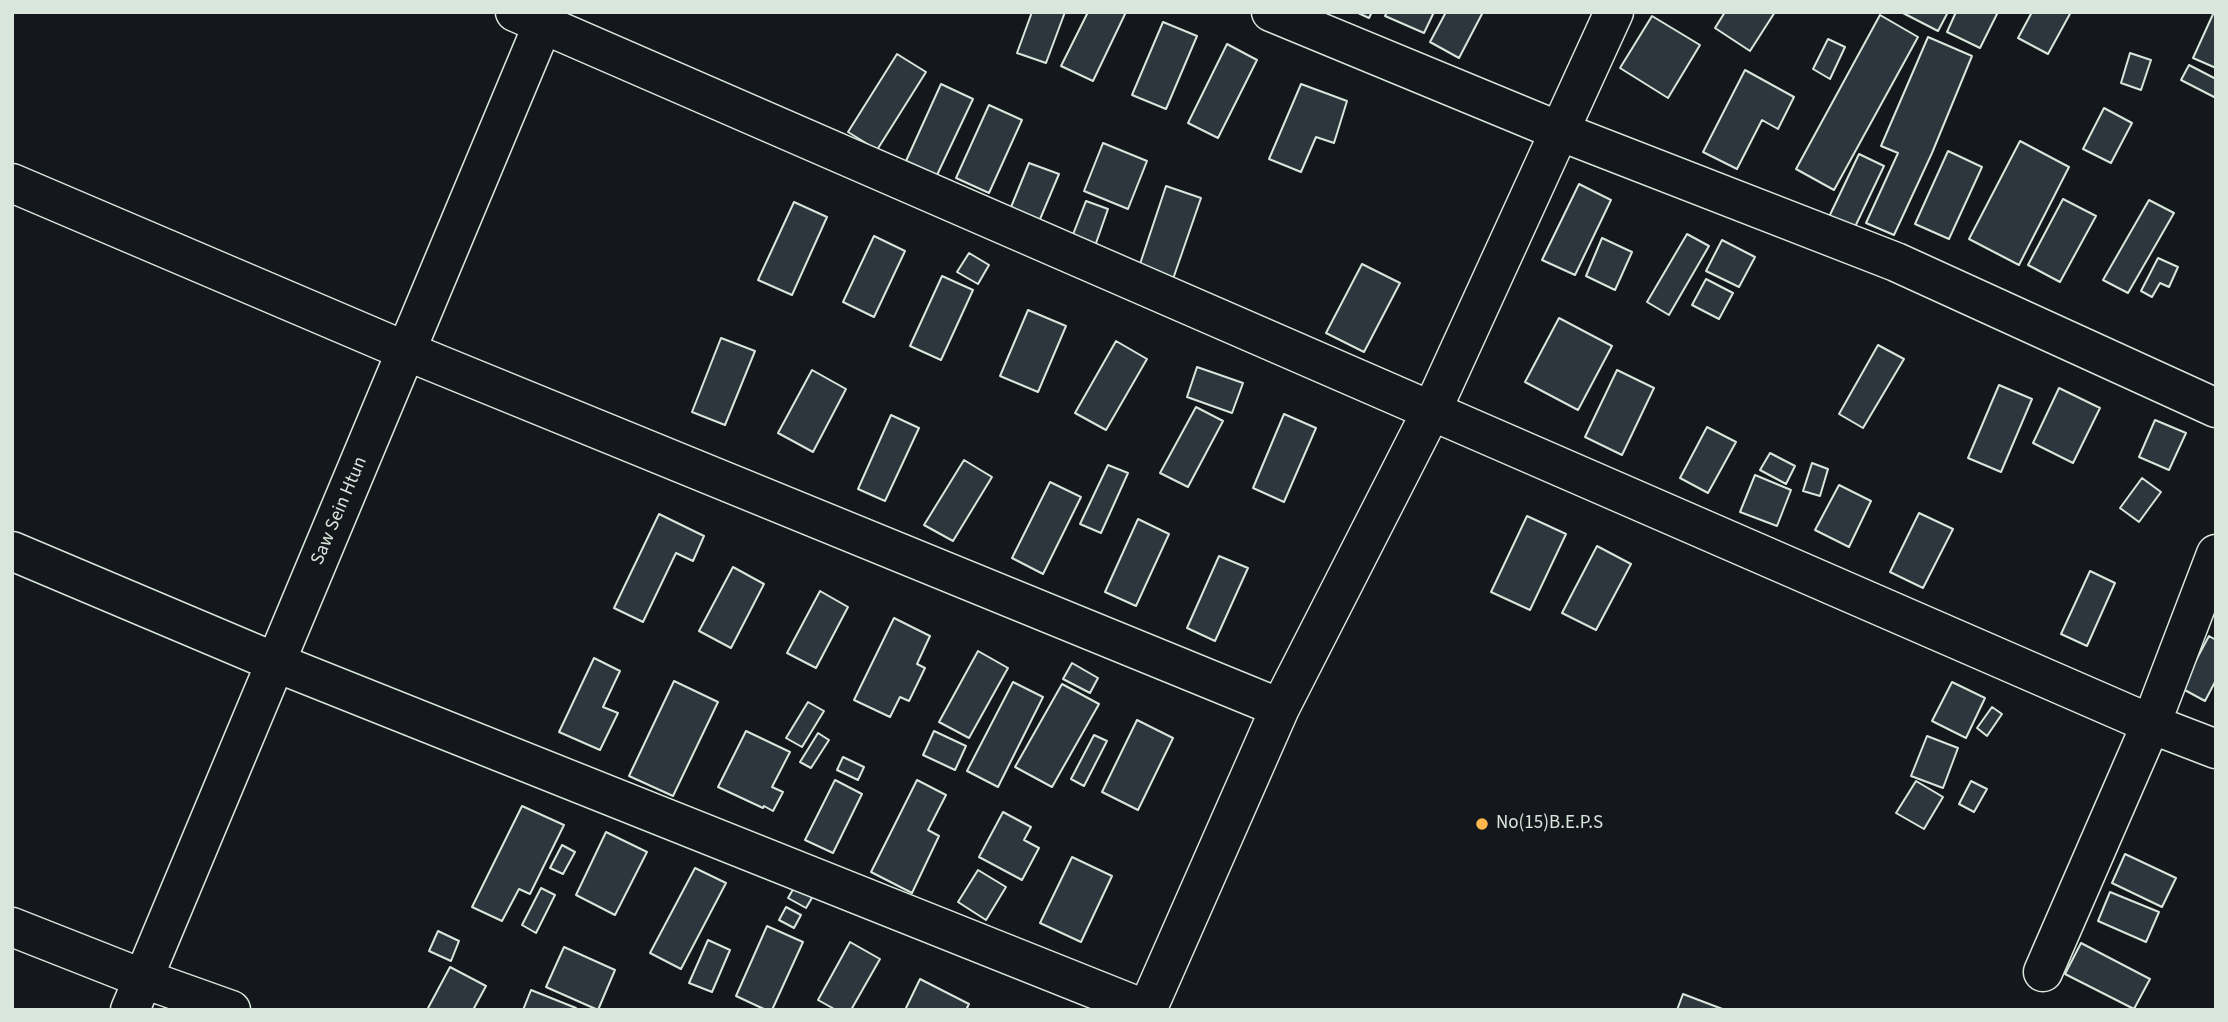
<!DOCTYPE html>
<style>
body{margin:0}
#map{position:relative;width:2228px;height:1022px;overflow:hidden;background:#14181c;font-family:"Source Sans 3",sans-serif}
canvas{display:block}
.frame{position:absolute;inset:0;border:14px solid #d8e6dc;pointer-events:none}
</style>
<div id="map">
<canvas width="2228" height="1022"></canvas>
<div class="frame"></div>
</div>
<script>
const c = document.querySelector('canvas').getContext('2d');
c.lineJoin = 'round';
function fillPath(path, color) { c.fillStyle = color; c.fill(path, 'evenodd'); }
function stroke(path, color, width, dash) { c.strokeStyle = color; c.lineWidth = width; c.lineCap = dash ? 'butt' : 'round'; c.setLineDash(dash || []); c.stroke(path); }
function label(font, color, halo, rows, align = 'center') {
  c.font = font + ' "Source Sans 3",sans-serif'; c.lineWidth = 5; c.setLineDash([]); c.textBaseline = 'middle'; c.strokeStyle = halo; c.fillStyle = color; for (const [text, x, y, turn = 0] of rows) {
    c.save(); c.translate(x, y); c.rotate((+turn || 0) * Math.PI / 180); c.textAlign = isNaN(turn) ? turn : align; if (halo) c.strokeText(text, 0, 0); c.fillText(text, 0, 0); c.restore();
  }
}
const building = new Path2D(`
 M1032,12H1065L1046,63L1017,53Z
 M1088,12H1126L1093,81L1061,66Z
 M1356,12H1372L1369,18Z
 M1387,12H1434L1424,33L1385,16Z
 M1446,12H1483L1459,58L1430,42Z
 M1725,12H1775L1750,51L1715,28Z
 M1901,12H1948L1938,31Z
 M1956,12H1998L1980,48L1947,32Z
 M2032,12H2071L2048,54L2018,38Z
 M2214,12H2216V68L2193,58Z
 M1880,15L1918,37L1834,190L1796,169Z
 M1652,16L1700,45L1668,98L1620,68Z
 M1163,22L1197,36L1166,109L1132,95Z
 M1928,37L1972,56L1932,153L1894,235L1866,223L1898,153L1881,146Z
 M1828,39L1845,47L1830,79L1813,69Z
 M1227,44L1257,60L1218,138L1188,123Z
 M2130,53L2151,60L2141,90L2121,83Z
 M897,54L926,72L877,150L848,132Z
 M2189,65L2216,79V98L2181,80Z
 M1745,70L1794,97L1778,129L1762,120L1737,169L1703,152Z
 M941,84L973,99L937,175L906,161Z
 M1301,84L1347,101L1334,143L1316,137L1301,172L1269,159Z
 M989,105L1022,120L989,193L956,178Z
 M2104,108L2132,123L2111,163L2083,149Z
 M2020,141L2069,167L2019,265L1969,239Z
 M1103,143L1147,161L1128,209L1084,191Z
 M1948,151L1982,167L1949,239L1915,224Z
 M1859,154L1884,166L1853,231L1828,219Z
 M1029,163L1059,174L1038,224L1009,212Z
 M1579,184L1611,200L1575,275L1542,260Z
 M1166,186L1201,198L1173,279L1139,267Z
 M2063,199L2096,216L2060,282L2028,265Z
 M2149,200L2174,213L2128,293L2103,280Z
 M1086,201L1108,209L1095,246L1072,237Z
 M794,202L827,217L792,295L758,280Z
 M1687,234L1709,246L1669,315L1647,302Z
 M874,236L905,251L874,317L843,302Z
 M1602,238L1632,252L1615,290L1586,276Z
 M1722,240L1755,257L1739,287L1706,271Z
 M969,253L989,265L978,284L957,272Z
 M2158,258L2178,267L2169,287L2160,283L2152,297L2141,291Z
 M1362,264L1400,283L1364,352L1326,333Z
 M942,276L973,290L941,360L910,346Z
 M1706,279L1733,293L1719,319L1692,305Z
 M1028,310L1066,326L1038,392L1000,376Z
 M1559,318L1612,346L1578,410L1525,382Z
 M721,338L755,351L725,425L692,412Z
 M1116,341L1147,359L1106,430L1075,413Z
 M1878,345L1904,359L1863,428L1839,414Z
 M1197,367L1243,383L1232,413L1187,397Z
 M812,370L846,389L813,452L778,433Z
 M1617,370L1654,388L1622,455L1585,437Z
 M1999,385L2032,399L2001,472L1968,458Z
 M2059,388L2100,408L2073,463L2033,443Z
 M1196,407L1223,421L1188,487L1160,473Z
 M1284,414L1316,428L1284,502L1253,488Z
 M891,415L919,428L885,501L858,489Z
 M2155,420L2186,433L2169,470L2139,457Z
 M1707,427L1736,442L1708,493L1680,478Z
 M1770,453L1795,466L1786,484L1760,470Z
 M964,460L992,477L953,541L924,525Z
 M1812,463L1828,469L1820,496L1803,491Z
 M1108,465L1128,473L1101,533L1080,524Z
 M1755,475L1791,490L1777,526L1740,512Z
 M2142,478L2161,492L2139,522L2120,508Z
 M1050,482L1081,497L1043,574L1012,558Z
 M1839,485L1871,501L1849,547L1815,530Z
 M1919,513L1953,529L1923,588L1890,572Z
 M659,514L704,536L693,561L676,553L643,622L614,608Z
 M1527,516L1566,534L1530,610L1491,592Z
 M1138,519L1169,534L1136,606L1105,592Z
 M1597,546L1631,564L1596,630L1562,613Z
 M1219,556L1248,568L1215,641L1187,628Z
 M733,567L764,584L731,648L699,631Z
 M2090,571L2115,583L2087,646L2061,634Z
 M820,591L848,607L816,668L787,653Z
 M894,618L930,636L917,664L925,668L909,701L900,697L890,717L854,700Z
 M2209,636L2216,640V680L2205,701L2181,688Z
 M978,651L1008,668L969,738L939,722Z
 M594,658L620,671L603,707L618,713L600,750L559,732Z
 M1072,663L1098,678L1090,693L1063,679Z
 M674,681L718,702L673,796L629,776Z
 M1013,682L1043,697L998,787L967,771Z
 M1952,682L1985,698L1966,738L1932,721Z
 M1062,684L1099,704L1052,787L1015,767Z
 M808,702L824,711L802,747L786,738Z
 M1992,707L2002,714L1987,736L1977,728Z
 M1137,720L1173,738L1138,810L1102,792Z
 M746,731L790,752L772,787L783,792L773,811L764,806L763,808L718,787Z
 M934,731L966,746L955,770L923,755Z
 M818,733L829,740L811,768L800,762Z
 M1094,735L1107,741L1084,786L1071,779Z
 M1927,736L1958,748L1943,788L1911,776Z
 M843,757L864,767L858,780L837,770Z
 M835,780L862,794L833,853L805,840Z
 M917,780L946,795L928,830L939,836L912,893L871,872Z
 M1916,781L1943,797L1924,829L1896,813Z
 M1971,781L1987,789L1974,812L1959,804Z
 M522,806L564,825L530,894L519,889L502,921L472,907Z
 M1003,812L1031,827L1024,840L1039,848L1022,880L979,857Z
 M606,832L647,852L615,915L576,895Z
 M562,845L575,852L563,874L550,868Z
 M2125,854L2176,878L2162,907L2112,883Z
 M1072,857L1112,876L1081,942L1040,923Z
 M695,868L726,883L681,969L650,953Z
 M978,870L1006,887L986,920L958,902Z
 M795,886L813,896L806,908L788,898Z
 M541,888L555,895L536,933L522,925Z
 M2110,892L2159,912L2146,942L2098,921Z
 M786,907L801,915L794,928L779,920Z
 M767,926L803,942L772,1010H766L736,996Z
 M438,931L459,941L451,961L429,951Z
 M708,940L730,950L712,992L689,983Z
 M850,942L880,959L851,1010H836L818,1000Z
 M2081,943L2150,979L2134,1009L2065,974Z
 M564,947L615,970L598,1010L546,987Z
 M450,967L486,986L473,1010H427Z
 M920,979L969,1004L966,1010H905Z
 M531,990L576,1008L575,1010H523Z
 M1683,994L1725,1010H1677Z`);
const minor = new Path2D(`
 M515,12L2151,724L2216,749
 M1271,12L1559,131L1896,262L2216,408
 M12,183L406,351L1280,708
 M12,551L277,663L1147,1010
 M12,927L144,979L231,1010
 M2043,972L2151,724L2216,554
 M130,1010L548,12
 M1147,1010L1280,708L1432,410L1614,12`);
const markers = [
 [1482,824,7,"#ffb74d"]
];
const streetNames = [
 ["Saw Sein Htun",340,511,-67]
];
const poiNames = [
 ["No(15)B.E.P.S",1496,824]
];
fillPath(building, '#2c363c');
stroke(building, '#d8e6dc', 2);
stroke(minor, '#d8e6dc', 41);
stroke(minor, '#14181c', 38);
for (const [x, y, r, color] of markers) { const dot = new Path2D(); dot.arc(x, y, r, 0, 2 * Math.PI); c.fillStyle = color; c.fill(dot); stroke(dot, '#14181c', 2.5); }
label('19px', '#d8e6dc', '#14181c', streetNames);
label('19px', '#d8e6dc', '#14181c', poiNames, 'left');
</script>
